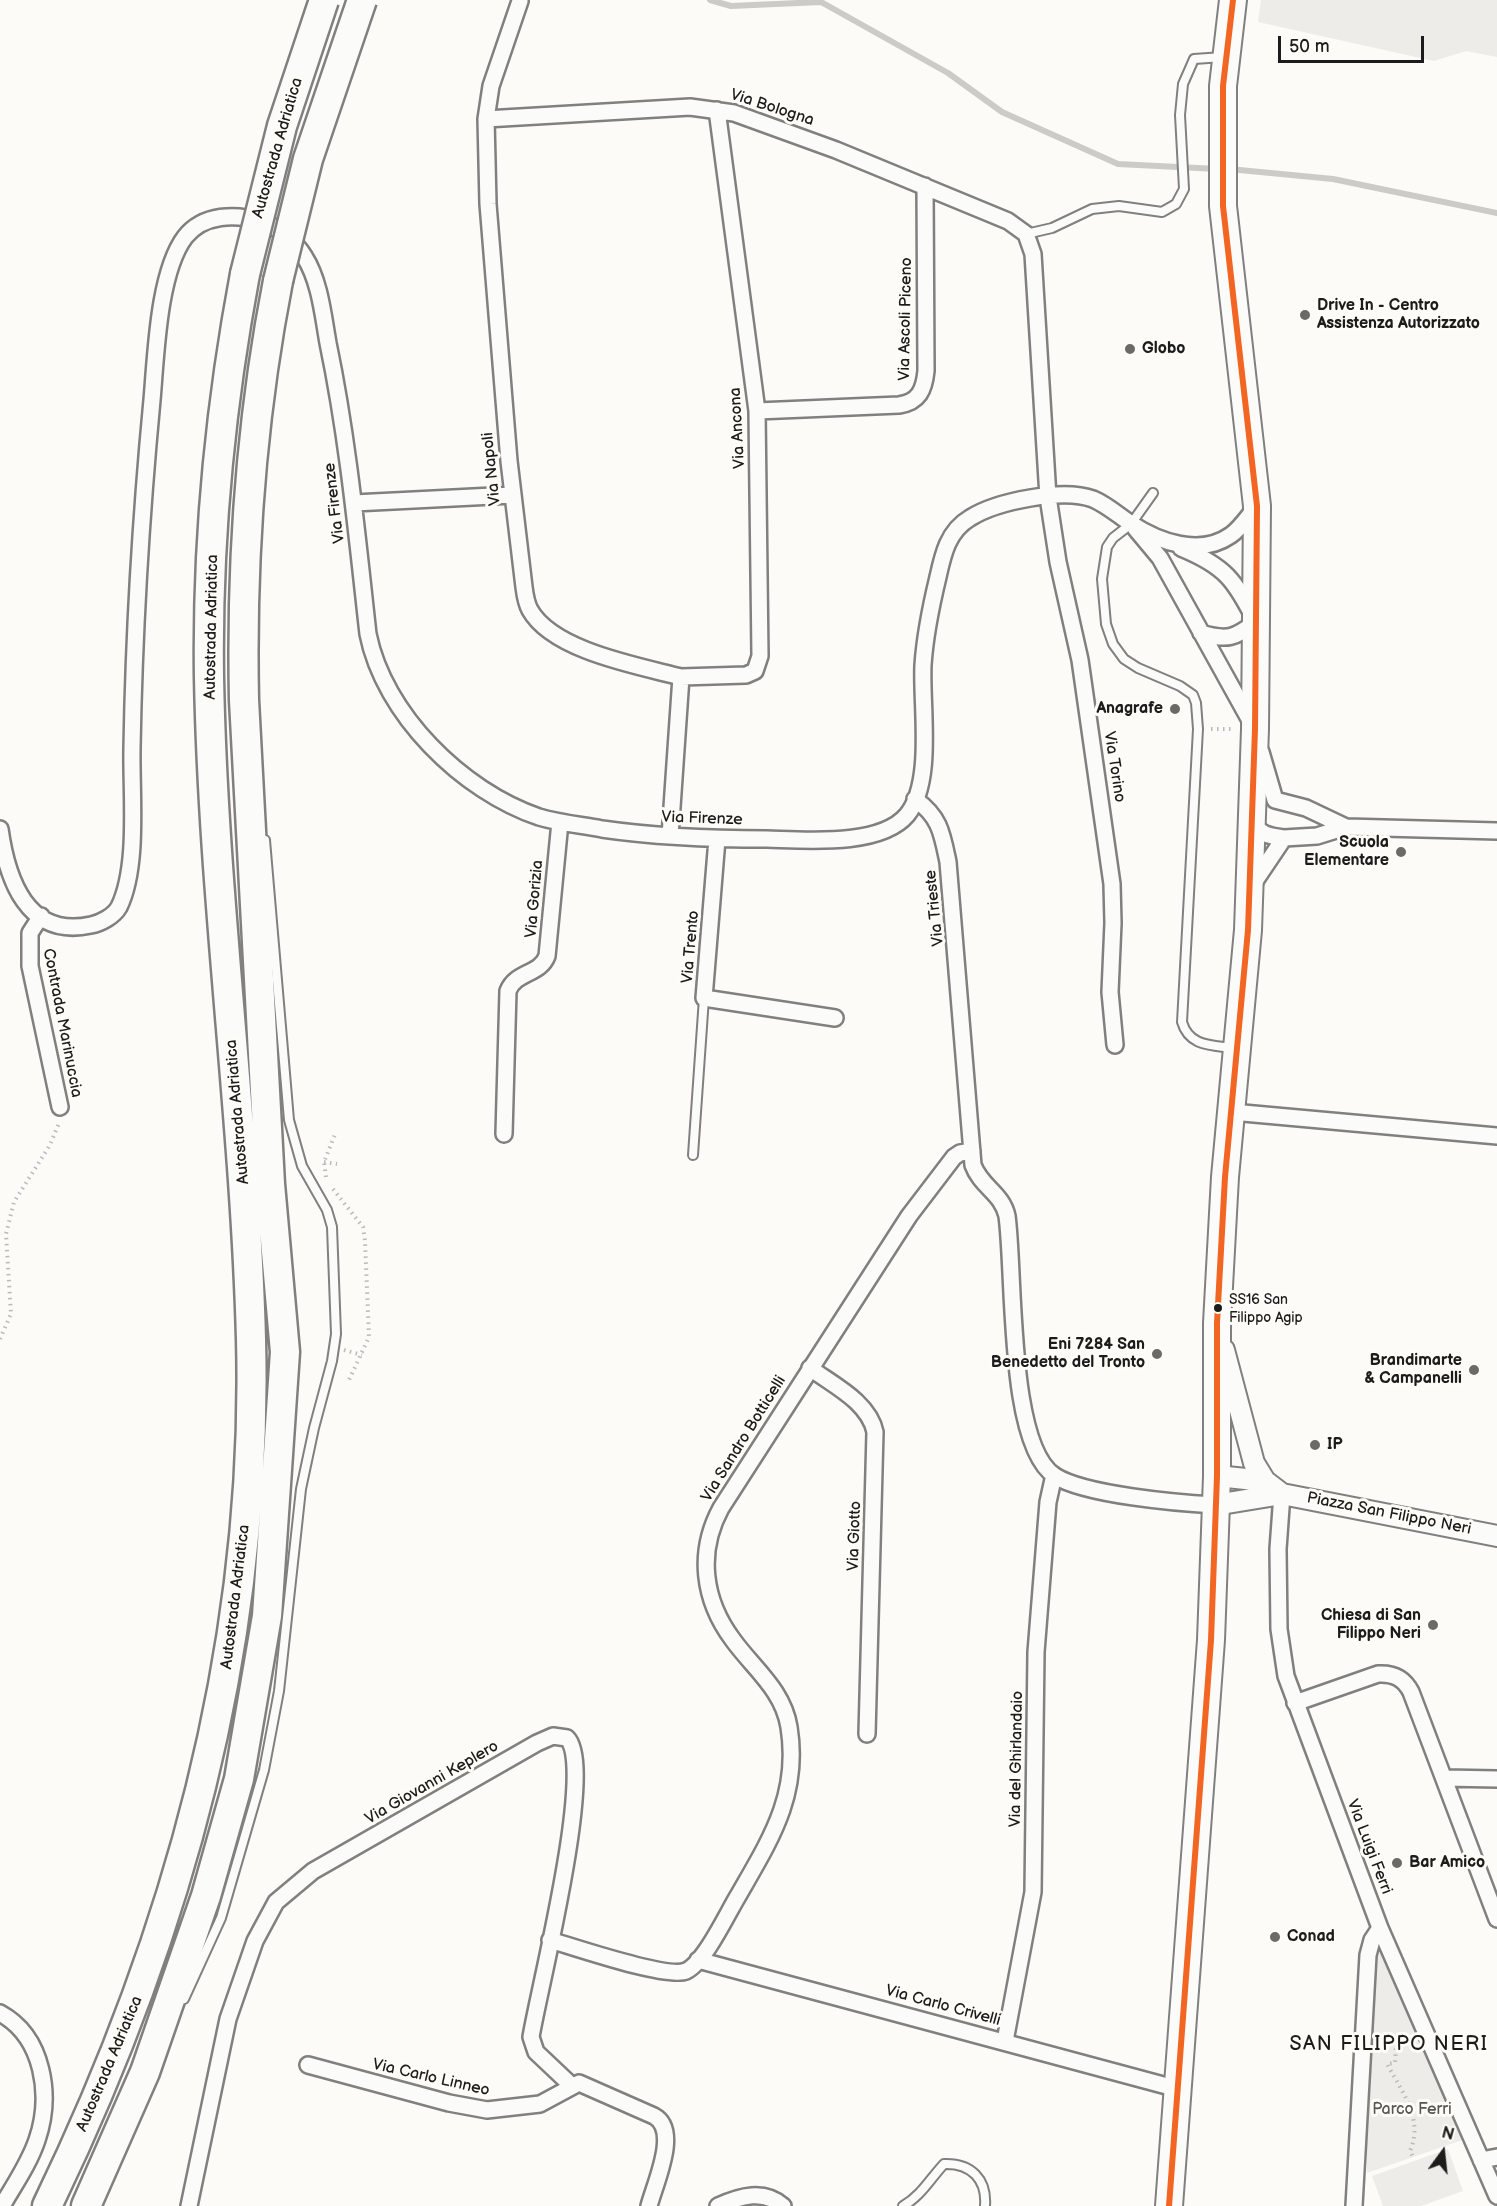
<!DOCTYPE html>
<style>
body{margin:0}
#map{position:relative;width:1497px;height:2206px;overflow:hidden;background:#fcfbf8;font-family:"Balsamiq Sans",sans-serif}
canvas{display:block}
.north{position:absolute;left:1413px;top:2122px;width:60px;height:60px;-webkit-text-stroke:4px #fdfcf7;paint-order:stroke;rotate:15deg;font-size:16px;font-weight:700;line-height:24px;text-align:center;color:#1c1c1c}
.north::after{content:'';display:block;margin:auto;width:21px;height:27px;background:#1c1c1c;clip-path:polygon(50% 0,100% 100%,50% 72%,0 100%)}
.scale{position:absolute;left:1278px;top:36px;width:146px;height:27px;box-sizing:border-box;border:3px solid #1c1c1c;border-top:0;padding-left:8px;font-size:18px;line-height:21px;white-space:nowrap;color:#1c1c1c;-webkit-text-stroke:4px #fdfcf7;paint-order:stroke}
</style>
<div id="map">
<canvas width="1497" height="2206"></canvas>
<div class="north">N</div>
<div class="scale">50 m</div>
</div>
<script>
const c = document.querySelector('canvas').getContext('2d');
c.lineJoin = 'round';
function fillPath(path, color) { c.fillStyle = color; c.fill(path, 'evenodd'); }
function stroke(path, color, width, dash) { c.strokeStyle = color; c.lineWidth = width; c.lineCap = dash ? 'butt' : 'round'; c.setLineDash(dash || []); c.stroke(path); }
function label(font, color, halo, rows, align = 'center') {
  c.font = font + ' "Balsamiq Sans",sans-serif'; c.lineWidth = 6; c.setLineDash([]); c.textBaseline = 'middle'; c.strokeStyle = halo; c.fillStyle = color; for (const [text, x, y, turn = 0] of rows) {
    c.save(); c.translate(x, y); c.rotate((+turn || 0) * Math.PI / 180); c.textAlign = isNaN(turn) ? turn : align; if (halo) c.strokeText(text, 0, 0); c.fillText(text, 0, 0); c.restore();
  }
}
const green = new Path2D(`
 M1261,0H1497V57L1466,51L1434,61L1258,22Z
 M1380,1928L1471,2137L1367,2173V1965Z
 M1448,2149L1463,2191L1421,2206H1383L1372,2176Z`);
const stream = new Path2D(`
 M710,0L731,6L821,2L948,73L1002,112L1118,164L1218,169
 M1229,169L1333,179L1497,213`);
const path = new Path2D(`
 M1211,729H1233
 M324,1162L337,1164
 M326,1177L324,1162L336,1132
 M333,1189L363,1227L365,1241L369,1337L349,1380
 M0,1339L11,1314L6,1234L14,1202L50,1145L59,1123
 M344,1350L362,1355
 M1379,2034L1385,2035L1396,2046L1395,2063L1387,2064C1402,2092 1424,2119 1410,2151L1413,2157`);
const service = new Path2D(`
 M1026,234L1052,228L1092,209L1119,206L1162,212L1176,204L1184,189L1180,115L1183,84L1194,59L1223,57
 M1153,493L1131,524L1113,538L1107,547L1102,579L1106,624L1113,644L1124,659L1138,668L1180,686L1193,695L1196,703L1198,729L1182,1022C1189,1046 1210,1045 1232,1048
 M693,1155L704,998
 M184,1999L221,1918L264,1770L279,1691L301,1489L314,1428L332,1361L336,1334L332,1227L327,1210L302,1166L289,1120L265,840
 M903,2206C921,2196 930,2179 944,2164C971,2163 987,2179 985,2206`);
const minor = new Path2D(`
 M520,1L491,86L486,119L488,204L509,461L524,587C525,595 526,603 530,610C553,651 639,666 681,677L670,836
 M486,119L690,107L734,113L836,150L1008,221L1026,234L1033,254L1048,497L1058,562L1080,660L1112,884L1113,923L1110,992L1115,1045
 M757,411L899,405C919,402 924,390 926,371L925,186
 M354,503L513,495
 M1135,528L1160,558L1252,724
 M1181,548C1225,566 1235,580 1256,622C1234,638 1228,641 1201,633
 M681,677L746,675L755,671L760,656L757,411L717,110
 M1261,752L1275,800L1306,808L1346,827
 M915,799C940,817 942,833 948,862L973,1165C981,1187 1002,1193 1007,1216C1015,1273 1007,1445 1055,1476C1085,1495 1178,1503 1215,1505
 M1252,821C1260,835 1269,836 1284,838
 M0,829C7,879 27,939 91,925C101,923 114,916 119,907C139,866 131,794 132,748C134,632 141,516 152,400C156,356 158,273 185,237C203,214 236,213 262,222C278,227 295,241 304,256C320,281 323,315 328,343C348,439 357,536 368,634C384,714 462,791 539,817C559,823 581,825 602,829C657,837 711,839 767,839C805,840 880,847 907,815C934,782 921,707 923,665C925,635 931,606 938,577C943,554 948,531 970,518C997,501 1063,488 1093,499C1107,505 1118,515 1130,523C1159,542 1200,557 1231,535C1241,528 1249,515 1257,506
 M717,839L704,998L835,1018
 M1251,887L1284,838L1317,836L1346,827L1497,831
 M41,916L30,933V966L60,1107
 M1232,1112L1497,1136
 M504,1134L508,991C516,971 540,975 547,956L560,822
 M810,1368C833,1385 869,1402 875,1432L867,1734
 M1282,1494L1278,1549L1279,1629L1286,1676L1380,1928L1497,2196
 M1295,1703L1378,1674C1393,1673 1404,1678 1411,1692L1497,1919
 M1444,1778L1497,1779
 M550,1940C574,1947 667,1979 686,1971C705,1962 727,1914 738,1896C770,1840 800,1795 789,1727C783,1690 754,1669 733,1640C703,1600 697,1552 721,1508L909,1216L954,1157L960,1153L972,1151
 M698,1960L1178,2089
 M0,2013C44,2037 52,2096 37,2140C29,2164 14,2185 2,2206
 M1005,2041L1033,1892L1036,1652L1048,1502L1054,1475
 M308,2065L449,2103L487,2110L540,2104L579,2083L654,2116C680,2130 655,2183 649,2206
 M1481,2160L1497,2157
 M189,2206L228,2019L255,1941L276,1902L313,1871L537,1743L553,1736L567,1738C596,1767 539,1988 531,2037L536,2052L572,2086
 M718,2206C740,2196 764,2189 783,2206
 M1354,2206L1368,1955L1372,1940L1380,1928`);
const tertiary = new Path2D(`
 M1224,1350L1254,1463L1265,1481L1282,1494
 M1217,1476L1265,1481
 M1215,1505L1282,1494L1497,1536`);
const primary = new Path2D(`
 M1169,2206L1211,1640L1217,1476V1323L1225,1177L1248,930L1255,729L1257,506L1223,206V86L1233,0`);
const motorway = new Path2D(`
 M47,2206C179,1934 259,1643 251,1339C245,1118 213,898 209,677C207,542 220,407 245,274
 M86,2206L145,2072L206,1896L239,1779L267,1616L285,1352L270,1184L244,700C241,559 251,419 278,281`);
const motorwayBridge = new Path2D(`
 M245,274L282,126L324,0
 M278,281L308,159L362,0`);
const bus1 = new Path2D(`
 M1169,2206L1211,1640L1217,1476V1323L1225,1177L1248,930L1255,729L1257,506L1223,206V86L1233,0`);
const markers = [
 [1305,315,6,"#6a6a69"],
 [1130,349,6,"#6a6a69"],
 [1175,709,6,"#6a6a69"],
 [1401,852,6,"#6a6a69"],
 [1218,1308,5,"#1c1c1c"],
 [1157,1354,6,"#6a6a69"],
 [1474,1370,6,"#6a6a69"],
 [1315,1445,6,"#6a6a69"],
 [1433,1625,6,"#6a6a69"],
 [1397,1863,6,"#6a6a69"],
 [1275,1937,6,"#6a6a69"]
];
const busNames = [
 ["SS16 San",1229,1300],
 ["Filippo Agip",1229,1318]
];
const streetNames = [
 ["Via Bologna",772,108,18],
 ["Autostrada Adriatica",278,148,-74],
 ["Via Ascoli Piceno",906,319,-89],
 ["Via Ancona",738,428,-93],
 ["Via Napoli",492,469,-96],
 ["Via Firenze",335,503,-97],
 ["Autostrada Adriatica",212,627,-89],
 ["Via Torino",1114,767,81],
 ["Via Firenze",702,819,2],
 ["Via Gorizia",535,899,-85],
 ["Via Trieste",935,908,-96],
 ["Via Trento",691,947,-85],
 ["Contrada Marinuccia",62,1023,79],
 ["Autostrada Adriatica",238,1112,-95],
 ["Via Sandro Botticelli",744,1439,-58],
 ["Piazza San Filippo Neri",1389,1514,11],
 ["Via Giotto",855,1536,-88],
 ["Autostrada Adriatica",236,1597,-83],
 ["Via del Ghirlandaio",1017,1759,-89],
 ["Via Giovanni Keplero",432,1783,-30],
 ["Via Luigi Ferri",1369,1847,69],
 ["Via Carlo Crivelli",943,2006,15],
 ["Autostrada Adriatica",110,2064,-67],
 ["Via Carlo Linneo",431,2078,13]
];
const poiNames = [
 ["Drive In - Centro",1317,306],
 ["Assistenza Autorizzato",1317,324],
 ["Globo",1142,349],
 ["Anagrafe",1163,709,"right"],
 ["Scuola",1389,843,"right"],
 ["Elementare",1389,861,"right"],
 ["Eni 7284 San",1145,1345,"right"],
 ["Benedetto del Tronto",1145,1363,"right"],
 ["Brandimarte",1462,1361,"right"],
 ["& Campanelli",1462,1379,"right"],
 ["IP",1327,1445],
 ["Chiesa di San",1421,1616,"right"],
 ["Filippo Neri",1421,1634,"right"],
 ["Bar Amico",1409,1863],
 ["Conad",1287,1937]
];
const parkNames = [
 ["Parco Ferri",1412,2110]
];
const quarterNames = [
 ["SAN FILIPPO NERI",1389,2045]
];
fillPath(green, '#edece8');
stroke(stream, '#cccbc7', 6);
stroke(service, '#81807f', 12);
stroke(minor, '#81807f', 20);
stroke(tertiary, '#81807f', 24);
stroke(primary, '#81807f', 30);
stroke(motorway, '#81807f', 33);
stroke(path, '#bbbab8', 4, [1.5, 4.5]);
stroke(service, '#fbfbf9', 8);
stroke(minor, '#fbfbf9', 15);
stroke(tertiary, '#fbfbf9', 20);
stroke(primary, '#fbfbf9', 26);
stroke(motorway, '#fbfbf9', 28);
stroke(motorwayBridge, '#81807f', 33, []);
stroke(motorwayBridge, '#fbfbf9', 28);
stroke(bus1, '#f26522', 6);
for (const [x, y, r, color] of markers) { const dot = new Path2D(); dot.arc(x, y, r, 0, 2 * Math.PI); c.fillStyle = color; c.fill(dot); stroke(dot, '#fdfcf7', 2); }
label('14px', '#1c1c1c', '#fdfcf7', busNames, 'left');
label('16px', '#1c1c1c', '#fdfcf7', streetNames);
label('bold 16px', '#1c1c1c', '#fdfcf7', poiNames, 'left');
label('16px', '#575655', '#fdfcf7', parkNames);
c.letterSpacing = '1.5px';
label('20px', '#1c1c1c', '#fdfcf7', quarterNames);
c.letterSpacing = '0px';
</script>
